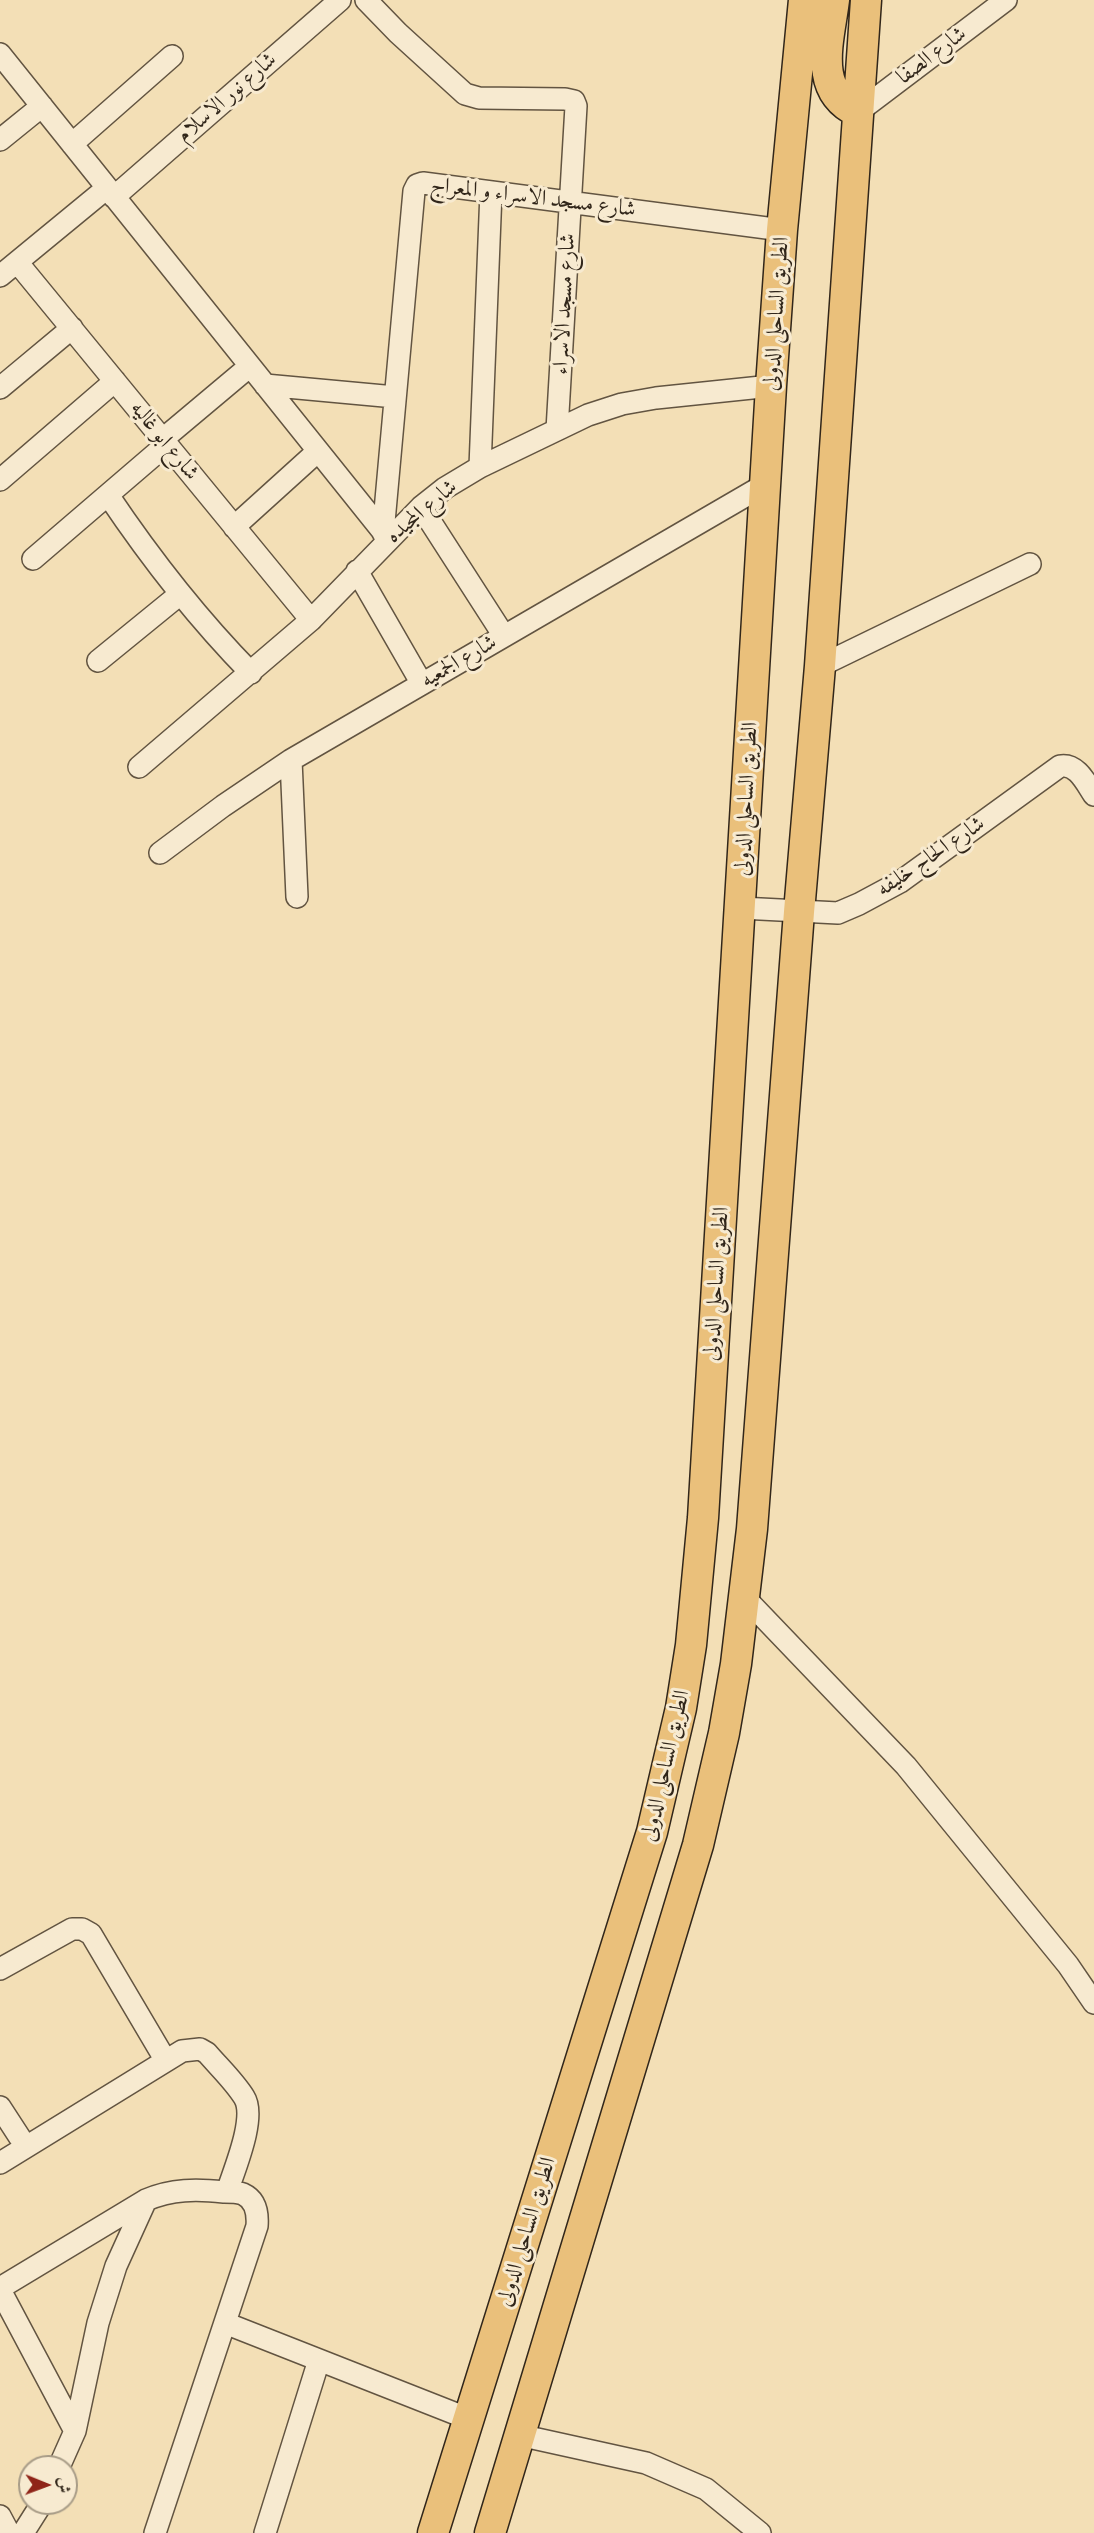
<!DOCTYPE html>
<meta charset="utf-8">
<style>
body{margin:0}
#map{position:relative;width:1094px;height:2533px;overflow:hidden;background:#f3dfb6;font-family:Alegreya,Amiri,serif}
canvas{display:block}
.north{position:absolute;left:18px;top:2455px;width:60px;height:60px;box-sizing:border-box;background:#f7ead0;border:2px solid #a89c87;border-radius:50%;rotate:91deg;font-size:16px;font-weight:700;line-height:24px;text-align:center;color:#31261a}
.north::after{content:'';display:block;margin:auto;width:21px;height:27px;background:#8f2418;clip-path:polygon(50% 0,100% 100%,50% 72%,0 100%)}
</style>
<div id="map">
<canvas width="1094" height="2533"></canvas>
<div class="north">ش</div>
</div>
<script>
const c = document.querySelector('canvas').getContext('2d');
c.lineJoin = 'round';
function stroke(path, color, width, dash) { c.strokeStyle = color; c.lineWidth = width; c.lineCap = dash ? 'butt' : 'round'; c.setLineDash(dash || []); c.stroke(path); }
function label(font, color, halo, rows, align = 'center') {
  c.font = font + ' Alegreya,Amiri,serif'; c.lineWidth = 6; c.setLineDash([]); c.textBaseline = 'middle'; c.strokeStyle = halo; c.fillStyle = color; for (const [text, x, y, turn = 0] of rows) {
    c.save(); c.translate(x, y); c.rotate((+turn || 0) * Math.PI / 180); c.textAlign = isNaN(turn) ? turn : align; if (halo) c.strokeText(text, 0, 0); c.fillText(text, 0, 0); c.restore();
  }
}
const minor = new Path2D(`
 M366,0L398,33L465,94L479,98L565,99L574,101L576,106L557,430
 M0,54L388,538
 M858,112L1006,0
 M0,140L42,106
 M72,144L172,56
 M114,197L340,0
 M17,262L311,620
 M0,276L107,188
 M265,385L395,397
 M0,388L72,328
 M163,439L250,366
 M480,467L491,192
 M0,480L115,381
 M108,495C151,559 197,618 251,673
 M421,507L504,636
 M234,527L318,451
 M383,533L414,191L417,185L423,183L782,230
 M33,559L167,444
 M357,571L422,684
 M98,661L179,595
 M820,666L1030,564
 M291,760L297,897
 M139,767L311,620L421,507L445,488L480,467L588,415L622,404L656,398L771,386
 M160,853L223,806L291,760L766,484
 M741,908L838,913L859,904L900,882L1060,766C1077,763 1086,783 1094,795
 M746,1599L906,1766L1068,1965L1094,2003
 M0,1969L72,1929H82L91,1934L166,2061
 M0,2107L26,2147
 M0,2163L182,2051L200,2049L207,2053C219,2067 234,2081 244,2097C257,2117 234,2170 227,2192
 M0,2288L146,2200C172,2189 196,2189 224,2192C229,2192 238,2192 243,2194C256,2200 258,2213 257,2226L155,2533
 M0,2290L75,2431
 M225,2323L469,2419
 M519,2435L646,2463L706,2489L760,2533
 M59,2467L75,2431L98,2323L116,2266L146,2200
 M0,2516L9,2533
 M23,2533L42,2503
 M265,2533L319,2360`);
const highway = new Path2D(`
 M834,0C829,41 812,91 858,112
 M433,2533L652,1832L681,1708L691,1645L703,1518L771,386L782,230L804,0
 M490,2533L698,1845L724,1733L736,1664L752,1529L799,912L820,666L866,0`);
const streetNames = [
 ["شارع الصفا",932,56,-37],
 ["شارع نور الاسلام",227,98,-41],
 ["شارع مسجد الاسراء و المعراج",533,198,7],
 ["شارع مسجد الاسراء",565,304,-87],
 ["الطريق الساحلى الدولى",777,314,-86],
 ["شارع ابو غاليه",164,441,51],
 ["شارع المجيده",422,512,-40],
 ["شارع الجمعيه",459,662,-30],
 ["الطريق الساحلى الدولى",747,799,-87],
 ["شارع الحاج خليفه",931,857,-34],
 ["الطريق الساحلى الدولى",717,1284,-86],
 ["الطريق الساحلى الدولى",666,1766,-77],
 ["الطريق الساحلى الدولى",527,2232,-73]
];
stroke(minor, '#625441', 24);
stroke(highway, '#31261a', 33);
stroke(minor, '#f7ead0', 21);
stroke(highway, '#eac07b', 30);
label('22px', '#31261a', '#f7ead0', streetNames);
</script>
